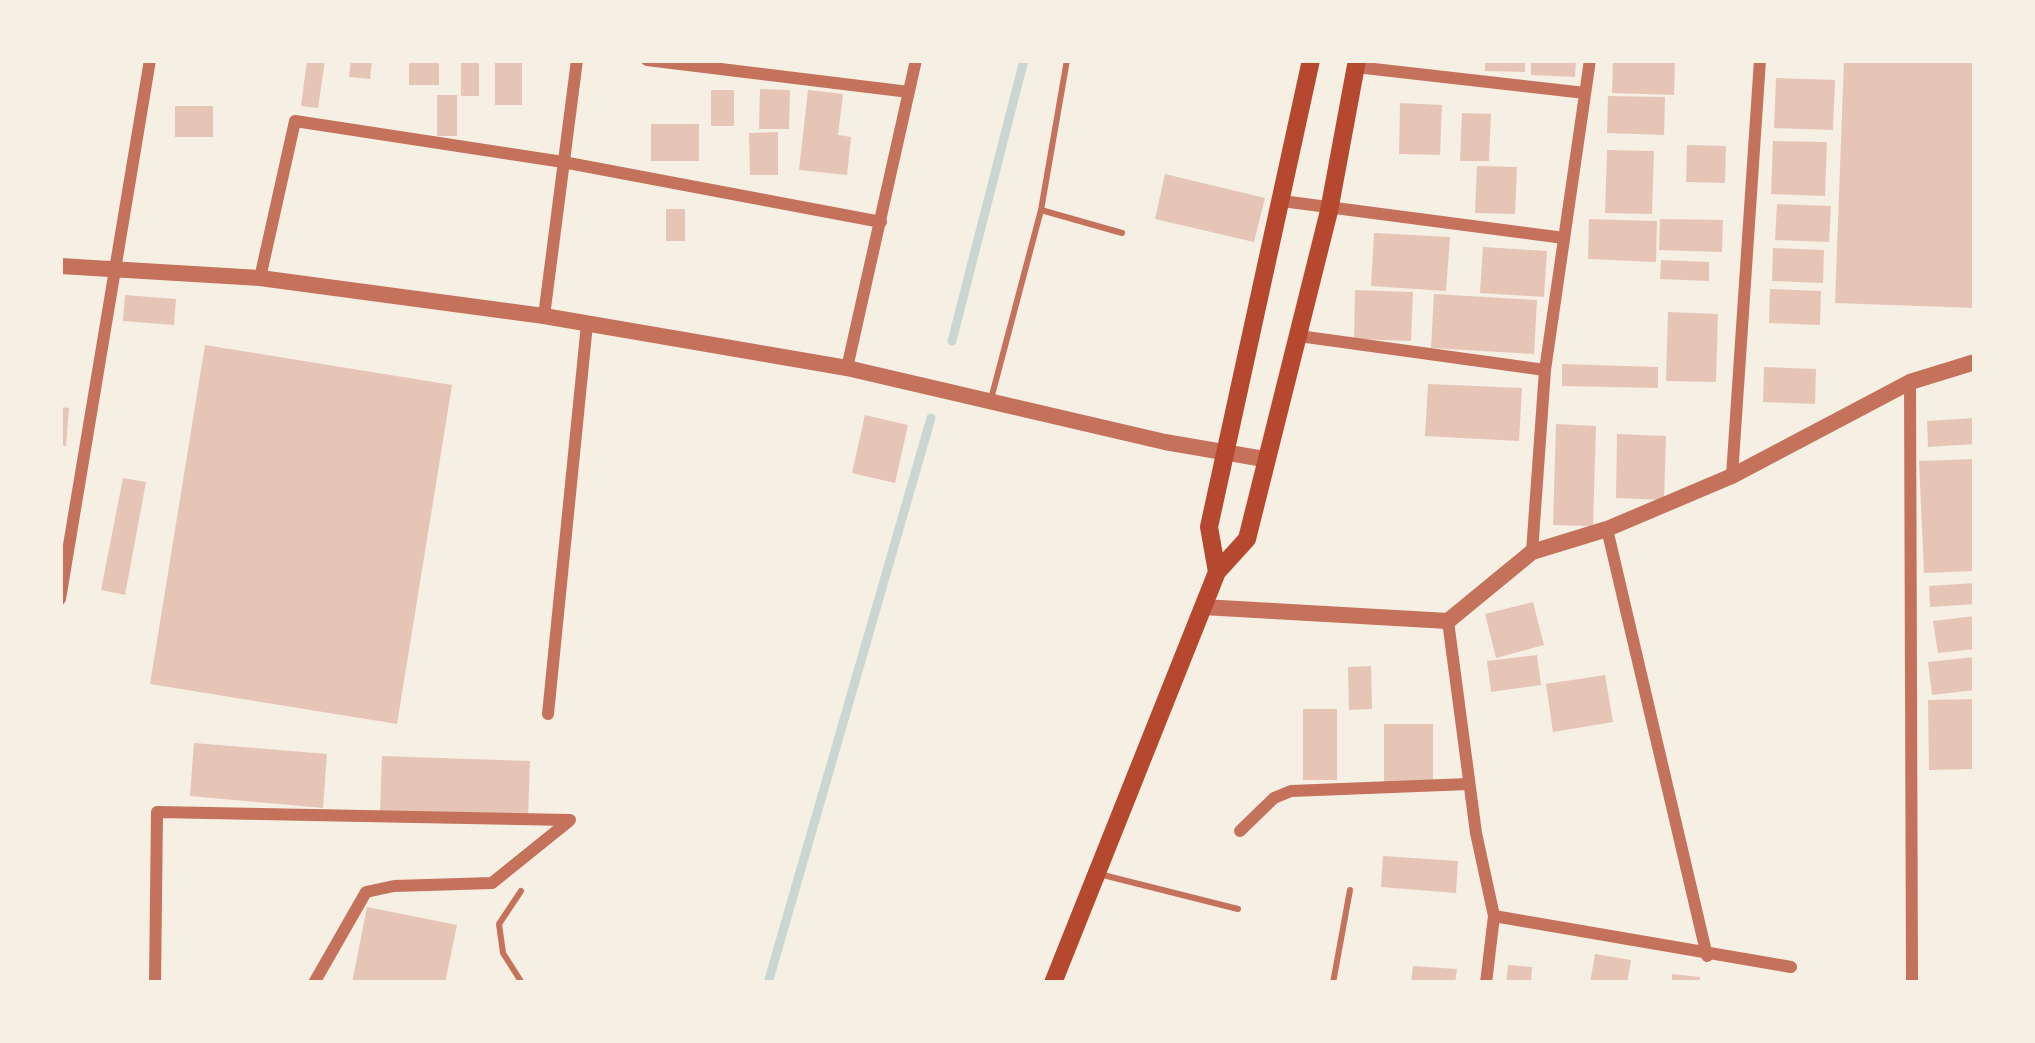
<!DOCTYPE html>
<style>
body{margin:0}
#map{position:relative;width:2035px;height:1043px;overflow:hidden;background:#f6efe4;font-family:"Roboto Condensed",sans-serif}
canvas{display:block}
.frame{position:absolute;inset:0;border:63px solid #f6efe4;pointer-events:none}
</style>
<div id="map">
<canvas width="2035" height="1043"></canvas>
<div class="frame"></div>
</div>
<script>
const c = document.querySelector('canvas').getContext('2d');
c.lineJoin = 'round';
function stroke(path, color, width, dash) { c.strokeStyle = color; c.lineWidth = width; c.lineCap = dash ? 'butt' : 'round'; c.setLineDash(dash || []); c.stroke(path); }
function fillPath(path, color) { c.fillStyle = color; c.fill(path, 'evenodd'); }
const stream = new Path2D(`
 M952,341L1024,60
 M768,983L931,418`);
const building = new Path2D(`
 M307,60H325L318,108L301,106Z
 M351,60H372L370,79L349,77Z
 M409,60H439V85H409Z
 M461,60H479V96H461Z
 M1485,60H1525V72L1485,71Z
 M1531,60H1576L1575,77L1531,75Z
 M1613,60H1675L1674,95L1612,93Z
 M1844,60H1975V308L1835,303Z
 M495,61H522V105H495Z
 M1776,78L1835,80L1833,130L1774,128Z
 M760,89L790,90L789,129H759Z
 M711,90H734V126H711Z
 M808,90L843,94L838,135L851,137L847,175L799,170Z
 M437,95H457V136H437Z
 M1608,96L1665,97L1664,135L1607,133Z
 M1400,103L1442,105L1440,155L1399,154Z
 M175,106H213V137H175Z
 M1462,113L1491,114L1489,161H1460Z
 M651,124H699V161H651Z
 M778,132V175H750L749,133Z
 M1773,141L1827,142L1825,196L1771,194Z
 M1687,145L1726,146L1725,183L1686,182Z
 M1607,150L1654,151L1652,214L1605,213Z
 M1477,166L1517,167L1515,214L1475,213Z
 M1165,174L1265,198L1254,242L1155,219Z
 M1777,204L1831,206L1829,242L1775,240Z
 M666,209H685V241H666Z
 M1589,219L1657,221L1656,262L1588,259Z
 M1660,219L1723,220L1722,252L1659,250Z
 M1374,233L1450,237L1446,291L1371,286Z
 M1483,247L1547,251L1544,297L1480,293Z
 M1773,248L1824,250L1823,283L1772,281Z
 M1661,260L1709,262V281L1660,279Z
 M1770,289L1821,291L1820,325L1769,323Z
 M1355,290L1413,292L1411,341L1354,339Z
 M1434,294L1537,300L1534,354L1431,348Z
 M125,295L176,299L174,325L123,321Z
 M1668,312L1718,314L1716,382L1666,381Z
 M205,345L452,385L397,724L150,684Z
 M1562,364L1658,367V388L1562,386Z
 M1764,367L1816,369L1815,404L1763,402Z
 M1428,384L1522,388L1519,441L1425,436Z
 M60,407L69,408L66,446L60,445Z
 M865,415L908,425L895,483L852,473Z
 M1975,418V444L1928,447L1927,421Z
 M1556,424L1596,426L1593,526L1553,525Z
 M1617,434L1666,436L1664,500L1616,498Z
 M1975,459V571L1924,573L1919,461Z
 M123,478L146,482L125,595L101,590Z
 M1975,583V604L1930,607L1929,586Z
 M1533,602L1544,645L1496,658L1485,614Z
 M1975,616V649L1938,653L1933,621Z
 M1537,655L1541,685L1491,692L1487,661Z
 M1975,657V690L1932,695L1928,662Z
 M1371,666L1372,709L1349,710L1348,667Z
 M1605,675L1613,722L1553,732L1546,684Z
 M1975,699V769L1929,770L1928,700Z
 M1303,709H1337V780H1303Z
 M1384,724H1433V782H1384Z
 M194,743L327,754L323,808L190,796Z
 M382,756L530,761L528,818L380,813Z
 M1383,856L1458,861L1456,893L1381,887Z
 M367,907L457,925L445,983H352Z
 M1595,954L1631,960L1627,983H1590Z
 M1508,965L1532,967L1531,983H1506Z
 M1413,966L1457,969L1455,983H1411Z
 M1672,974L1700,977V983H1672Z`);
const service = new Path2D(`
 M1041,210L1067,60
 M991,399L1041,210L1122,233
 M1103,875L1238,909
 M521,891L499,924L503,953L522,983
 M1333,983L1350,890`);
const minor = new Path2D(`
 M647,60L909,92
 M1356,67L1585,93
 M1282,201L1564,238
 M260,278L295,121L563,162L881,222
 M544,316L577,60
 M1299,336L1545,370
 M847,368L916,60
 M1910,382L1912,983
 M1732,476L1760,60
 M1607,529L1707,956
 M1532,552L1545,370L1590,60
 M60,599L150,60
 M1448,621L1476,833L1494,916L1486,983
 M548,714L587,324
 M1240,831L1274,798L1291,791L1469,784
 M1494,916L1791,967
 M155,983L157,812L570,820
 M314,983L366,892L394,886L492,883L569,821`);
const tertiary = new Path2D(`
 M60,266L260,278L544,316L847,368L1165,442L1264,459
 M1203,607L1448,621L1532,552L1607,529L1732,476L1910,382L1975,362`);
const secondary = new Path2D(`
 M1217,572L1209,527L1311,60
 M1053,983L1217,572L1247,539L1329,211L1357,60`);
stroke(stream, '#c9d6d2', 9);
fillPath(building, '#e6c5b7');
stroke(service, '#c5725c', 6);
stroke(minor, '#c5725c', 12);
stroke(tertiary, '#c5725c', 16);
stroke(secondary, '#b5482f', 18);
</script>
